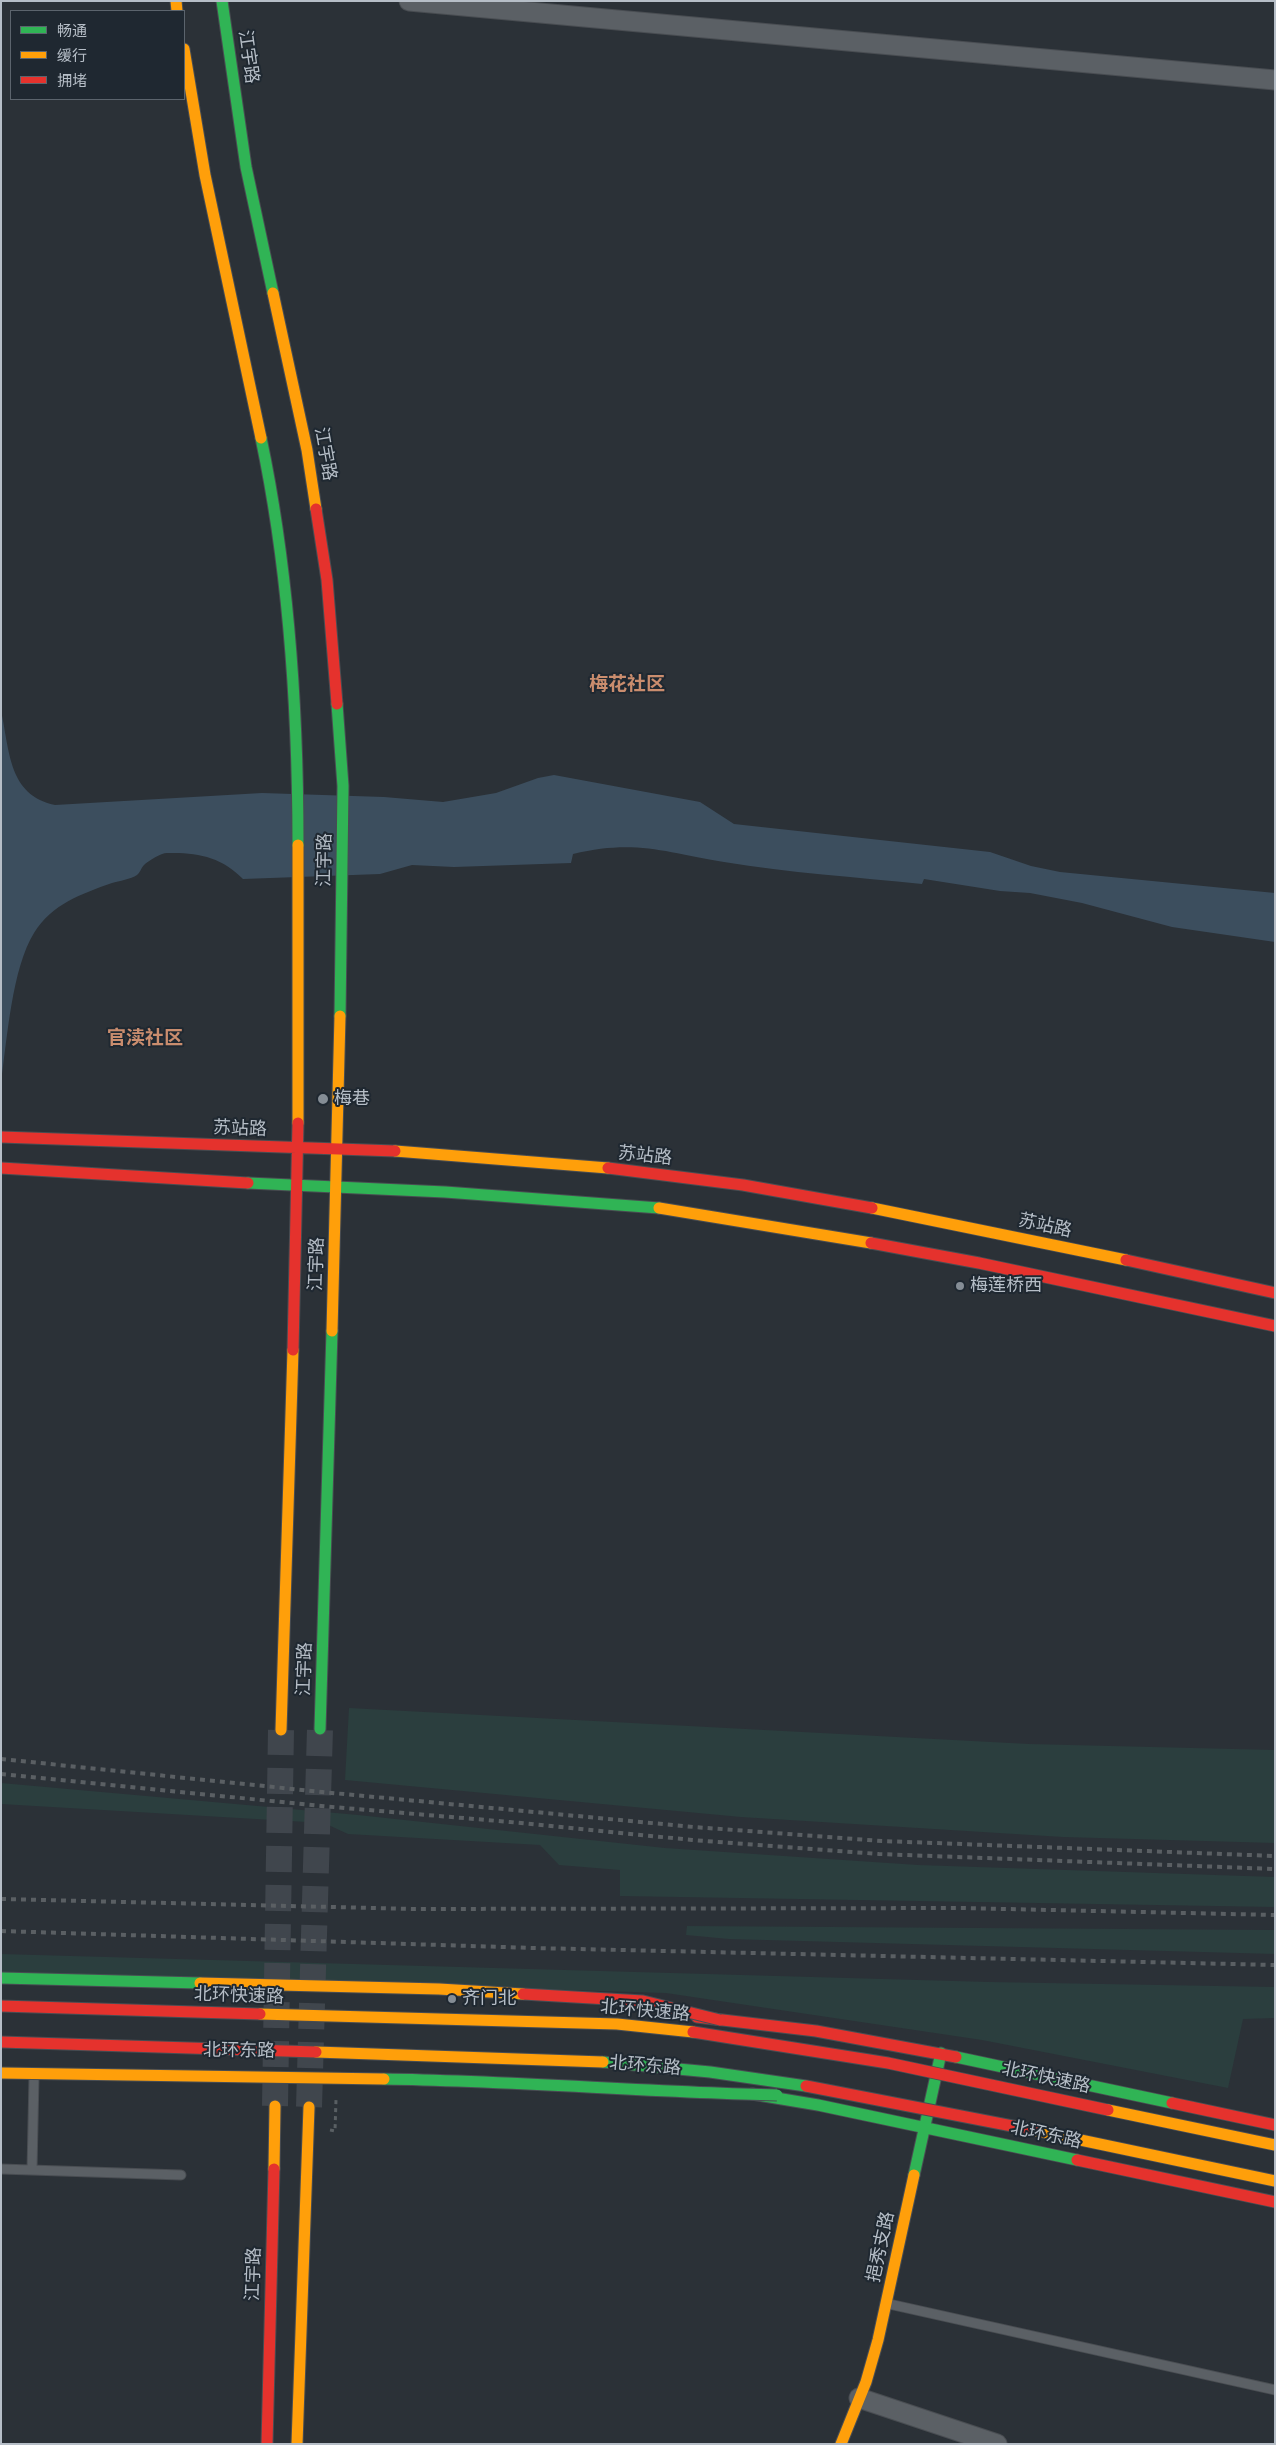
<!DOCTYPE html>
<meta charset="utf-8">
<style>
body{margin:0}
#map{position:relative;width:1276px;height:2445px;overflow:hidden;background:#2b3137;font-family:Manrope,"Noto Sans SC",sans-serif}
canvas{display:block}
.frame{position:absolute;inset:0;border:2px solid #b6bec7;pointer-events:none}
.legend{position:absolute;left:10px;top:10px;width:175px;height:90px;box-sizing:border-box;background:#1f2831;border:1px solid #5b646d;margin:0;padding:6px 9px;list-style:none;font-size:15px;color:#b6bec7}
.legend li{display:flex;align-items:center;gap:10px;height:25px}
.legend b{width:25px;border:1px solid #5b646d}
</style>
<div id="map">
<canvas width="1276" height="2445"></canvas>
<div class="frame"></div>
<ul class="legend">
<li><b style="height:6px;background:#30b455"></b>畅通</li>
<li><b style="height:6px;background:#ff9f0a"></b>缓行</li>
<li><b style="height:6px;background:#e5322d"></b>拥堵</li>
</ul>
</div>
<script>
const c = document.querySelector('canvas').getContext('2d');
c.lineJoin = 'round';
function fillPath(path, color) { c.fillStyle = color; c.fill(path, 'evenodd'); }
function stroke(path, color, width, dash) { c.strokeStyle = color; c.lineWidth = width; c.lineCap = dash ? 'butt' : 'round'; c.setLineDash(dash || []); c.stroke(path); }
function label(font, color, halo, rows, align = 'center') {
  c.font = font + ' Manrope,"Noto Sans SC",sans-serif'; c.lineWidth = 4; c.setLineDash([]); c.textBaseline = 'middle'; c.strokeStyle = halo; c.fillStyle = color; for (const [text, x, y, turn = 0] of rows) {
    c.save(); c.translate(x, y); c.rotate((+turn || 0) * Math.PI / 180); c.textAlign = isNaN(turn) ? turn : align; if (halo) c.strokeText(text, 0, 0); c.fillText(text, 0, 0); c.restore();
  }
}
const green = new Path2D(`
 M349,1708L1029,1744L1275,1750V1843L1063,1837L741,1817L345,1780Z
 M1,1783L358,1815L665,1848L918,1865L1275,1877V1907L620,1896V1870L559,1865L540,1845L348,1834L324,1823L1,1804Z
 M687,1926L1275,1930V1954L729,1939L686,1935Z
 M1,1954L989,1982L1275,1987V2018L1243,2019L1228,2088L982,2040L666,1993L1,1973Z`);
const water = new Path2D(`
 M1,711C10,751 8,795 55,805L262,793L384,797L443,802L496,793L538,778L554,775L700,802L734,824L990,852L1031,866L1060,872L1275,893V942L1172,927L1082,903L1030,893L1000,891L924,879L922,884C856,877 789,873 724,862C665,852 634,839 573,854L571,863L454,867L412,865L380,874L243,879C222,857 197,852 167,853C161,853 148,861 144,865C141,868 140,873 137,875C131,879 119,881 112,883C81,894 52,904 34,933C12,968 7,1040 1,1082Z`);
const secondaryTunnel = new Path2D(`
 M275,2106L281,1730
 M309,2107L320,1729`);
const path = new Path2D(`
 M330,2130L335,2131L336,2100`);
const lane = new Path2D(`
 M1,2169L181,2175
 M32,2170L34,2077
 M889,2304L1275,2390`);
const street = new Path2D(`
 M409,1L1275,80
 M859,2398L997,2444`);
const fast = new Path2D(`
 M222,1L246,167L273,293
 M261,438C289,571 298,709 298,845
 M337,704L343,786L340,1016
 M248,1183L445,1192L659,1208
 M320,1729L332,1331
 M956,2057L1172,2103
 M752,2094L818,2105L1077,2160
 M914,2175L941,2053`);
const slow = new Path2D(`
 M176,1L177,11
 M184,49L205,175L261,438
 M273,293L307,450L316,509
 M298,845V1123
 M395,1151L608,1168
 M659,1208L871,1243
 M872,1208L1126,1260
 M332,1331L340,1016
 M281,1730L293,1350
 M274,2169L275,2106
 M297,2444L309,2107
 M841,2444L866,2382L878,2340L914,2175`);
const jam = new Path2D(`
 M316,509L327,580L337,704
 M1,1137L395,1151
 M1,1168L248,1183
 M608,1168L743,1185L872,1208
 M871,1243L979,1263L1275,1326
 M1126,1260L1275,1293
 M293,1350L298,1123
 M697,2017L816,2031L956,2057
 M1172,2103L1275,2125
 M1077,2160L1275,2202
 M267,2444L274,2169`);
const rail = new Path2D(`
 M1,1759L322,1792L694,1827L882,1841L1275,1856
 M1,1774L321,1806L510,1822L692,1840L879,1854L1275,1869
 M1,1899L414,1909L961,1908L1275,1915
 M1,1931L534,1948L1275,1965`);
const fastBridge = new Path2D(`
 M1,1978L200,1983
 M603,2062L710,2072L806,2086
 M384,2079C515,2081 646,2092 777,2095`);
const slowBridge = new Path2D(`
 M200,1983L439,1989L523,1994
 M260,2014L617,2024L693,2032
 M316,2052L603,2062
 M1,2073L384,2079
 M1108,2110L1275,2145
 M1033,2130L1275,2181`);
const jamBridge = new Path2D(`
 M523,1994L643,2001L720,2020
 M1,2006L260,2014
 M693,2032L888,2063L1108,2110
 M1,2042L316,2052
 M806,2086L1033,2130`);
const markers = [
 [323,1099,6,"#858d95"],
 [960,1286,5,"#858d95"],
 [452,1999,5,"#858d95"]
];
const streetNames = [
 ["江宇路",248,57,82],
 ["江宇路",325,454,80],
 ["江宇路",325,860,-89],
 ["苏站路",240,1129,2],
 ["苏站路",645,1156,6],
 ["苏站路",1045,1226,12],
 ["江宇路",317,1264,-88],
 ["江宇路",305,1669,-88],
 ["北环快速路",239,1996,2],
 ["北环快速路",645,2011,5],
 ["北环东路",239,2051,1],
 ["北环东路",645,2066,5],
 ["北环快速路",1046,2078,12],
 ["北环东路",1046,2135,12],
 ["挹秀支路",881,2247,-78],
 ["江宇路",254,2274,-88]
];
const poiNames = [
 ["梅巷",334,1099],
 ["梅莲桥西",970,1286],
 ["齐门北",462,1999]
];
const neighbourhoodNames = [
 ["梅花社区",627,685],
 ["官渎社区",145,1039]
];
fillPath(green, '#2b3e3e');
fillPath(water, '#3c4e5e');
stroke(secondaryTunnel, '#40464d', 26, [26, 13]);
stroke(lane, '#494d52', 11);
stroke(street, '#494d52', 21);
stroke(fast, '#494d52', 13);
stroke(slow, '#494d52', 13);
stroke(jam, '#494d52', 13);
stroke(path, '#595f63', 3, [4, 4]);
stroke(lane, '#5b6065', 9);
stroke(street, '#5b6065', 19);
stroke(fast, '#30b455', 11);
stroke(slow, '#ff9f0a', 11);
stroke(jam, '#e5322d', 11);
stroke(rail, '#5a5f63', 4, [5, 5]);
stroke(fastBridge, '#484d53', 13, []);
stroke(slowBridge, '#484d53', 13, []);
stroke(jamBridge, '#484d53', 13, []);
stroke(fastBridge, '#30b455', 11);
stroke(slowBridge, '#ff9f0a', 11);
stroke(jamBridge, '#e5322d', 11);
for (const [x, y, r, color] of markers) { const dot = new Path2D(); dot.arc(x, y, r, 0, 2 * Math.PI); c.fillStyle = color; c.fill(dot); stroke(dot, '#1f2831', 2); }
label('18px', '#b6bec7', '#1f2831', streetNames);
label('18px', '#b6bec7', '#1f2831', poiNames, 'left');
label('bold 19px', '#ca8d6e', '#1f2831', neighbourhoodNames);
</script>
